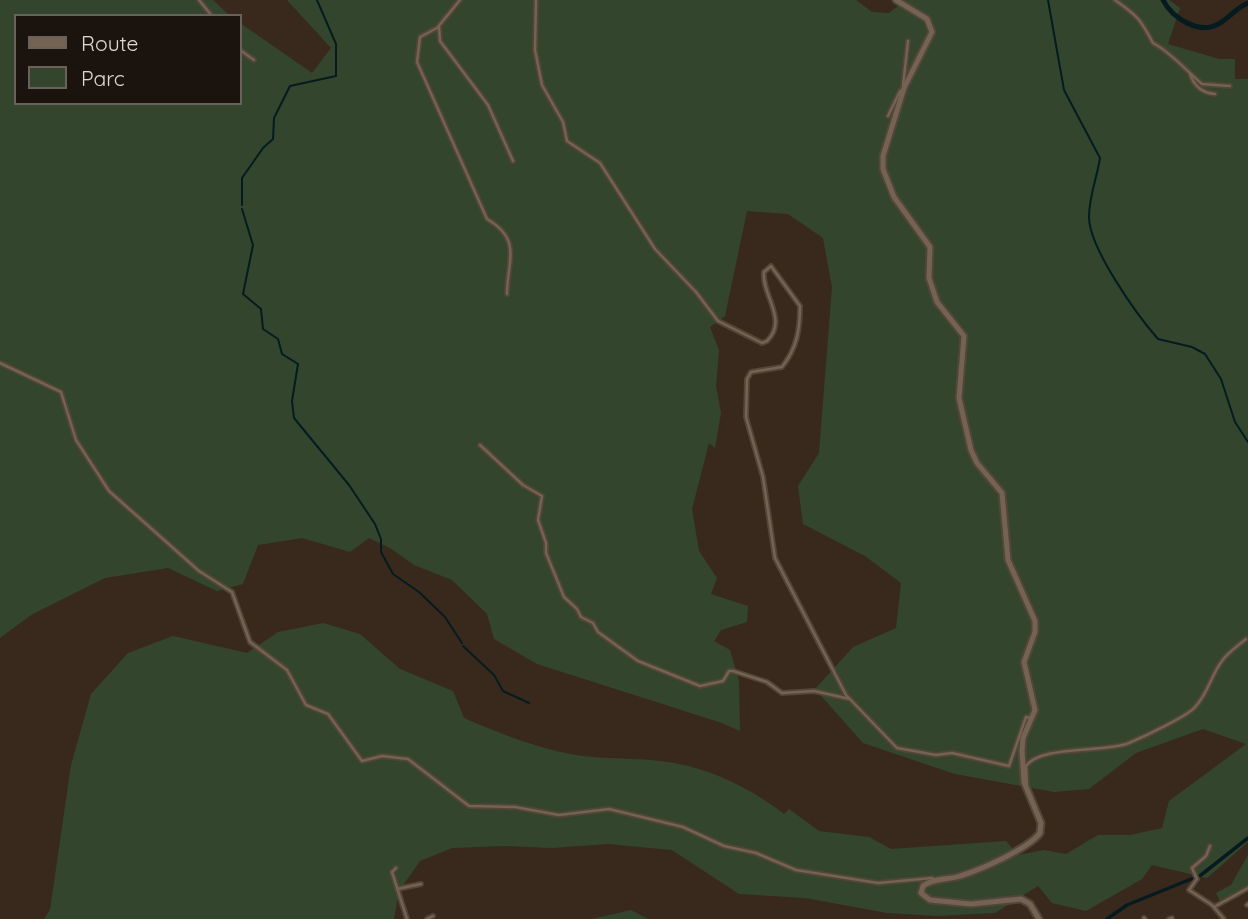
<!DOCTYPE html>
<style>
body{margin:0}
#map{position:relative;width:1248px;height:919px;overflow:hidden;background:#39291c;font-family:Quicksand,sans-serif}
canvas{display:block}
.legend{position:absolute;left:14px;top:14px;width:228px;height:91px;box-sizing:border-box;background:#1b140e;border:2px solid #6a625a;margin:0;padding:9px 12px;list-style:none;font-size:21px;color:#e0d6cd}
.legend li{display:flex;align-items:center;gap:14px;height:35px}
.legend b{width:35px;border:2px solid #6a625a}
</style>
<div id="map">
<canvas width="1248" height="919"></canvas>
<ul class="legend">
<li><b style="height:9px;background:#746253"></b>Route</li>
<li><b style="height:19px;background:#33462d"></b>Parc</li>
</ul>
</div>
<script>
const c = document.querySelector('canvas').getContext('2d');
c.lineJoin = 'round';
function fillPath(path, color) { c.fillStyle = color; c.fill(path, 'evenodd'); }
function stroke(path, color, width, dash) { c.strokeStyle = color; c.lineWidth = width; c.lineCap = dash ? 'butt' : 'round'; c.setLineDash(dash || []); c.stroke(path); }
const green = new Path2D(`
 M0,0H213L230,16H16V103H240V23L312,73L331,48L287,0H856L872,12L889,13L906,0H1169L1180,8L1168,44L1219,59H1235V79H1248V842L1207,878L1152,865L1142,879L1086,911L1052,903L1038,886L995,913L938,916L887,913L805,898L739,894L672,850L608,844L551,848L505,846L452,848L420,861L399,891L394,919H44L50,910L71,765L91,694L128,653L173,636L247,653L278,632L323,623L360,634L400,669L453,691L464,718C499,733 538,749 576,755C606,760 637,757 667,762C708,767 752,789 784,814L789,809L819,831L869,837L891,849L1006,841L1018,855L1044,850L1066,854L1098,835H1130L1162,828L1169,801L1246,744L1203,729L1136,753L1089,789L1054,792L955,774L863,743L815,689L853,647L896,628L901,583L865,556L803,524L798,486L819,453L832,287L823,238L788,214L747,211L725,316L710,327L719,350L716,386L721,413L715,448L709,443L692,509L699,551L717,578L711,594L748,606L747,622L721,630L714,641L730,650L739,681L740,731L722,723L537,664L494,639L487,614L452,580L414,565L390,548L369,538L350,552L302,538L258,545L243,584L217,591L168,568L105,578L31,615L0,638Z
 M1248,855V886L1220,901L1216,893L1231,885Z
 M631,910L648,919H592Z`);
const stream = new Path2D(`
 M1048,0L1064,90L1100,158C1097,178 1089,196 1089,217C1089,248 1137,315 1158,339L1192,347L1205,354L1221,379L1235,422L1248,442
 M242,205V178L263,148L273,139L274,118L290,86L336,76V44L317,0
 M242,209L253,245L243,294L261,309L263,329L278,339L282,354L298,364L292,401L294,418L349,485L375,524L381,539V552L393,574L419,592L445,617L462,643
 M463,646L494,675L503,691L529,703`);
const canal = new Path2D(`
 M1107,919L1127,905L1201,875L1248,838`);
const river = new Path2D(`
 M1163,0C1172,18 1200,36 1220,23C1230,17 1237,7 1248,3`);
const street = new Path2D(`
 M199,0L212,16
 M460,0L437,28L420,37L417,62L487,219C523,240 507,261 507,294
 M536,0L535,50L542,85L563,122L567,141L600,163L655,249L696,292L718,321L762,343L767,341C789,320 761,294 764,272L771,266L800,306C800,330 797,348 782,367L751,372L747,379L746,417L763,477L775,558L846,695L897,748L936,755L952,753L1009,766L1026,717L1030,718
 M1115,0C1139,17 1140,19 1153,43C1169,51 1188,72 1202,84L1230,86
 M439,27L440,41L488,105L513,161
 M240,50L254,60
 M1190,74C1194,86 1202,93 1215,94
 M903,86L908,41
 M888,116L900,91
 M0,363L61,392L76,440L109,491L199,571L232,592L250,642L287,670L306,705L328,714L362,761L382,756L408,759L469,806L515,807L559,815L609,809L683,827L724,846L756,853L796,870L878,883L932,878L936,880
 M480,445L523,485L542,496L538,520L546,543V553L564,597L577,609L581,617L593,623L598,632L638,661L700,686L723,681L729,671H733L767,682L782,693L814,691L850,699
 M1027,787L1026,766C1041,745 1105,753 1129,743C1143,737 1188,716 1195,707C1208,694 1211,675 1222,661C1228,652 1238,646 1246,639
 M1210,846L1206,856L1192,868L1197,879L1189,890L1212,905L1224,919
 M396,868L392,872L407,919
 M397,889L421,884
 M1247,905L1248,904
 M1214,907L1248,888
 M1144,918L1145,919
 M427,919L433,916
 M1169,919L1172,918`);
const secondary = new Path2D(`
 M896,0L927,19L932,32L904,88L883,156V169L894,197L930,247L929,278L937,302L964,336L959,398L971,450L977,463L1002,493L1008,560L1035,621V632L1024,662L1035,710L1023,738L1022,751L1024,782L1041,823L1040,833C1028,849 980,870 960,876C948,880 933,878 923,886L921,893L930,900L971,904L1021,899L1030,904L1039,919`);
fillPath(green, '#33462d');
stroke(stream, '#061b1f', 2);
stroke(canal, '#061b1f', 3.5);
stroke(river, '#061b1f', 5);
stroke(street, '#524539', 6);
stroke(secondary, '#524539', 9);
stroke(street, '#746253', 2.5);
stroke(secondary, '#746253', 5);
</script>
